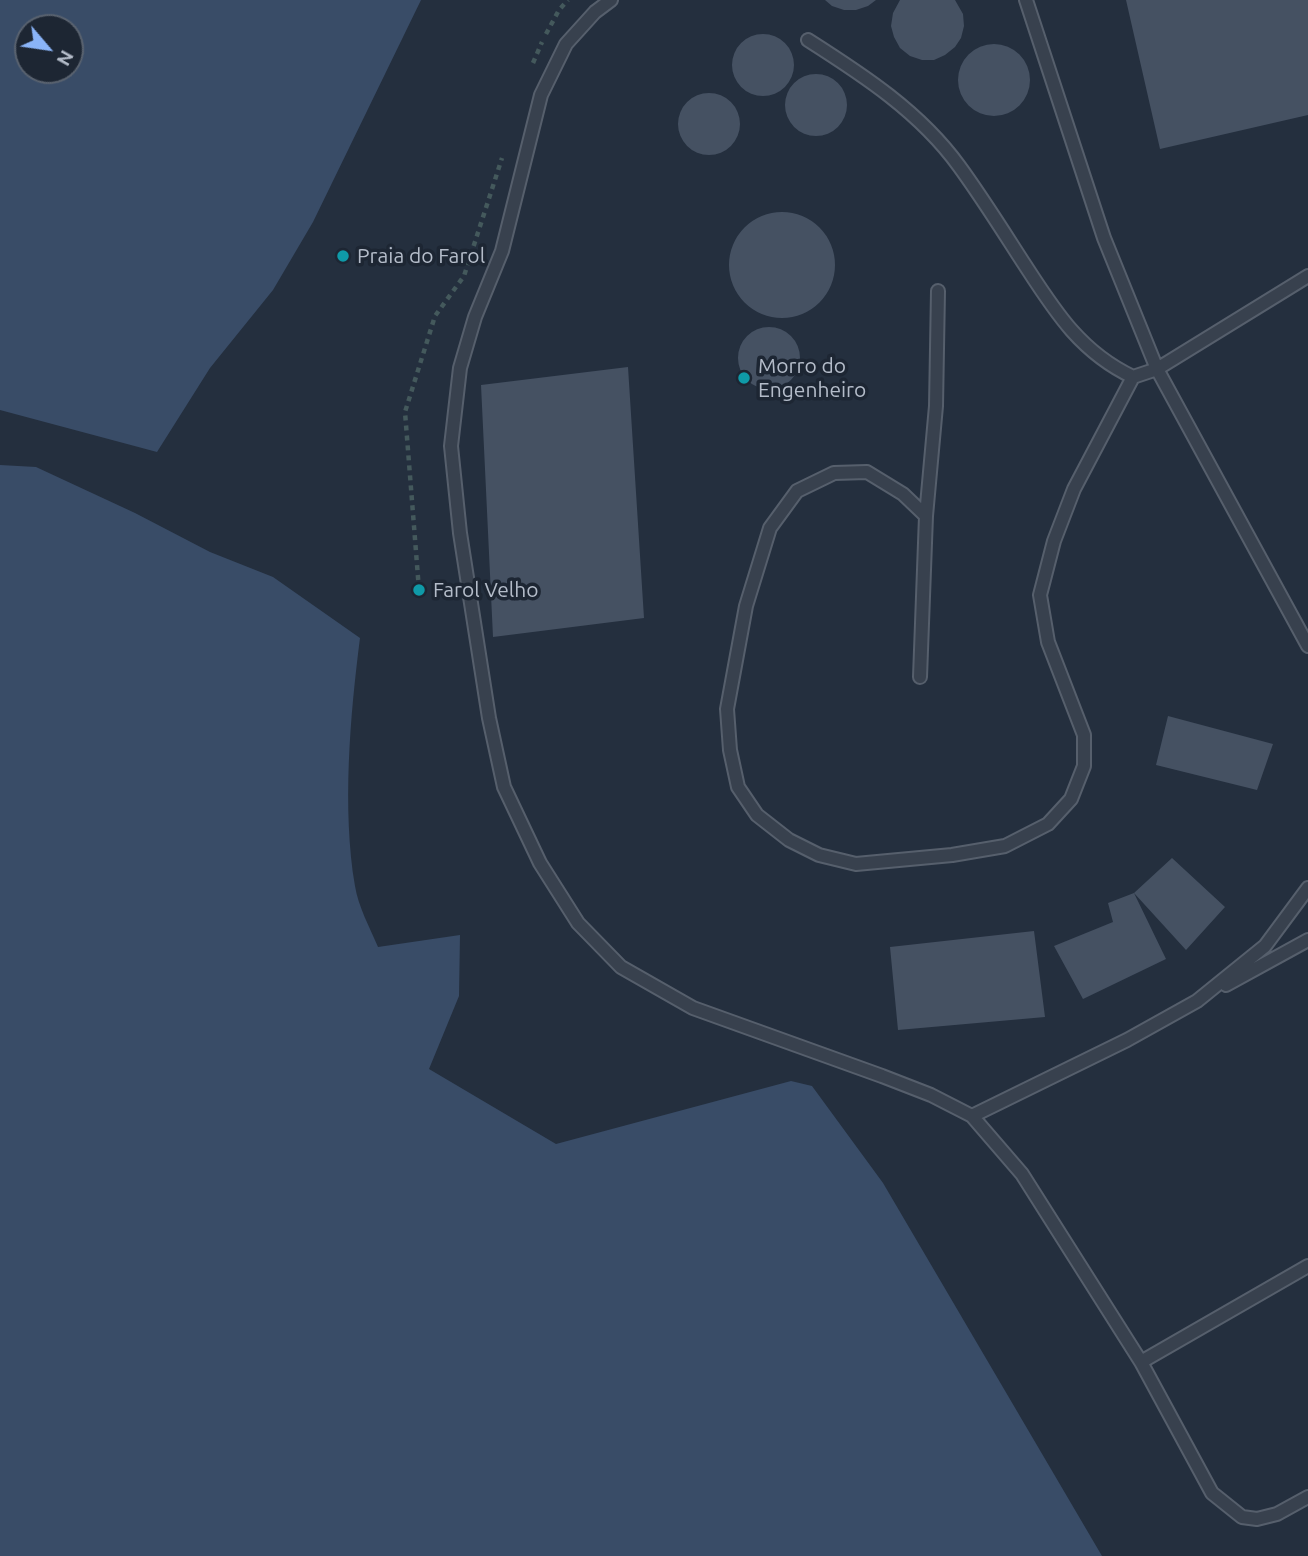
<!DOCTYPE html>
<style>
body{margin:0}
#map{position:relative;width:1308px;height:1556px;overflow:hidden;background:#242f3e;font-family:Ubuntu,sans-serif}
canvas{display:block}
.north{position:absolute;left:14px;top:14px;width:70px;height:70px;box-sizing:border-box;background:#1d2633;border:2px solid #59626f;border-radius:50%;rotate:119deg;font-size:19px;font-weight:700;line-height:28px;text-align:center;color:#b4bcc9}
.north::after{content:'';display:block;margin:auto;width:24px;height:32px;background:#8ab4f8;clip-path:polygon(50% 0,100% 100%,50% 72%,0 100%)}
</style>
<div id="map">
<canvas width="1308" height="1556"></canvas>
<div class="north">N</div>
</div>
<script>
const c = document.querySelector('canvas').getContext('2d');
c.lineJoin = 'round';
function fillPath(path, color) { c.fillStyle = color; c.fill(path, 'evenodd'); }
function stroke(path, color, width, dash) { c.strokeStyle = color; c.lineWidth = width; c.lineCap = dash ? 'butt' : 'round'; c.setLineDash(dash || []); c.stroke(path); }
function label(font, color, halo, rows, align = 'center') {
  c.font = font + ' Ubuntu,sans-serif'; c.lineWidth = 7; c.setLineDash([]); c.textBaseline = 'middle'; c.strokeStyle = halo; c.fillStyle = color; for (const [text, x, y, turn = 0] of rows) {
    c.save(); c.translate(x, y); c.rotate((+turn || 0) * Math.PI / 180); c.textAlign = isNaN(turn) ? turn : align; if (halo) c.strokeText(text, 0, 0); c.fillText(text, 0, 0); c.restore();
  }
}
const water = new Path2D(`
 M0,0H421L313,222L273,290L210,368L157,452L0,410ZM70,28V70H28V28Z
 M0,465L36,467L135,513L210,552L273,577L360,638C350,716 342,809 355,886C358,906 370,928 378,947L460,935L459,996L429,1069L556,1144L791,1081L812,1086L883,1183L1102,1556H0Z`);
const building = new Path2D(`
 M825,0H876L868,6L856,10H844L832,6Z
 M900,0H955L963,14L964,26L961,38L955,47L945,55L934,60H922L910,56L900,48L894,37L891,26L893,13Z
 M1126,0H1308V115L1160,149Z
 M732 65a31 31 0 1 1 62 0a31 31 0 1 1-62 0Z
 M958 80a36 36 0 1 1 72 0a36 36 0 1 1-72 0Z
 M785 105a31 31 0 1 1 62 0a31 31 0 1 1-62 0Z
 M678 124a31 31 0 1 1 62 0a31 31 0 1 1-62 0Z
 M729 265a53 53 0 1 1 106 0a53 53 0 1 1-106 0Z
 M738 358a31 31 0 1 1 62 0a31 31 0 1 1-62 0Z
 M628,367L644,618L493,637L481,385Z
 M1168,716L1273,744L1257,790L1156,765Z
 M1172,858L1225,907L1186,950L1134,893Z
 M1134,893L1166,959L1083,999L1054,946L1113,922L1108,903Z
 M1034,931L1045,1017L898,1030L890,947Z`);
const path = new Path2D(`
 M546,34L559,10L568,0
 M533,63L542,42
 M419,590L405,412L435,316L464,276L502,158`);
const service = new Path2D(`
 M611,0L595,12L566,44L541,95L502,251L475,317L460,368L451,446L460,533L489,718L504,787L540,863L578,923L621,967L693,1008L882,1076L931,1095L972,1116L1022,1174L1141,1362L1212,1493L1242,1517L1257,1519L1277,1514L1308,1497
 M1026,0L1104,238L1157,369L1308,646
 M808,40C863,75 920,112 959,166C981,196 1001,228 1021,259C1053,308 1078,351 1133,377L1157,369L1308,276
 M926,516L903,494L867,472L834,473L797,491L770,528L746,606L727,709L730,750L738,787L757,815L789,840L819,855L856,864L952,855L1005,846L1048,824L1071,799L1084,766V735L1048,642L1040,595L1054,541L1074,489L1133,377
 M920,677L926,516L936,406L938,291
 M1226,985L1308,940
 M972,1116L1127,1040L1197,1001L1265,946L1308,888
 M1141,1362L1308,1266`);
const markers = [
 [343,256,7,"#0f9aa8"],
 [744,378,7,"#0f9aa8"],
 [419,590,7,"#0f9aa8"]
];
const poiNames = [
 ["Praia do Farol",357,256],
 ["Morro do",758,366],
 ["Engenheiro",758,390],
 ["Farol Velho",433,590]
];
fillPath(water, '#394c67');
fillPath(building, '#455162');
stroke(service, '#565f6c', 16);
stroke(path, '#44595c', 4.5, [5, 5]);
stroke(service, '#38414e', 12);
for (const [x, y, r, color] of markers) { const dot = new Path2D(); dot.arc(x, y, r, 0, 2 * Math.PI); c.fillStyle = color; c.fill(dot); stroke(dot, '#1d2633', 2.5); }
label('21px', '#b4bcc9', '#1d2633', poiNames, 'left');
</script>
